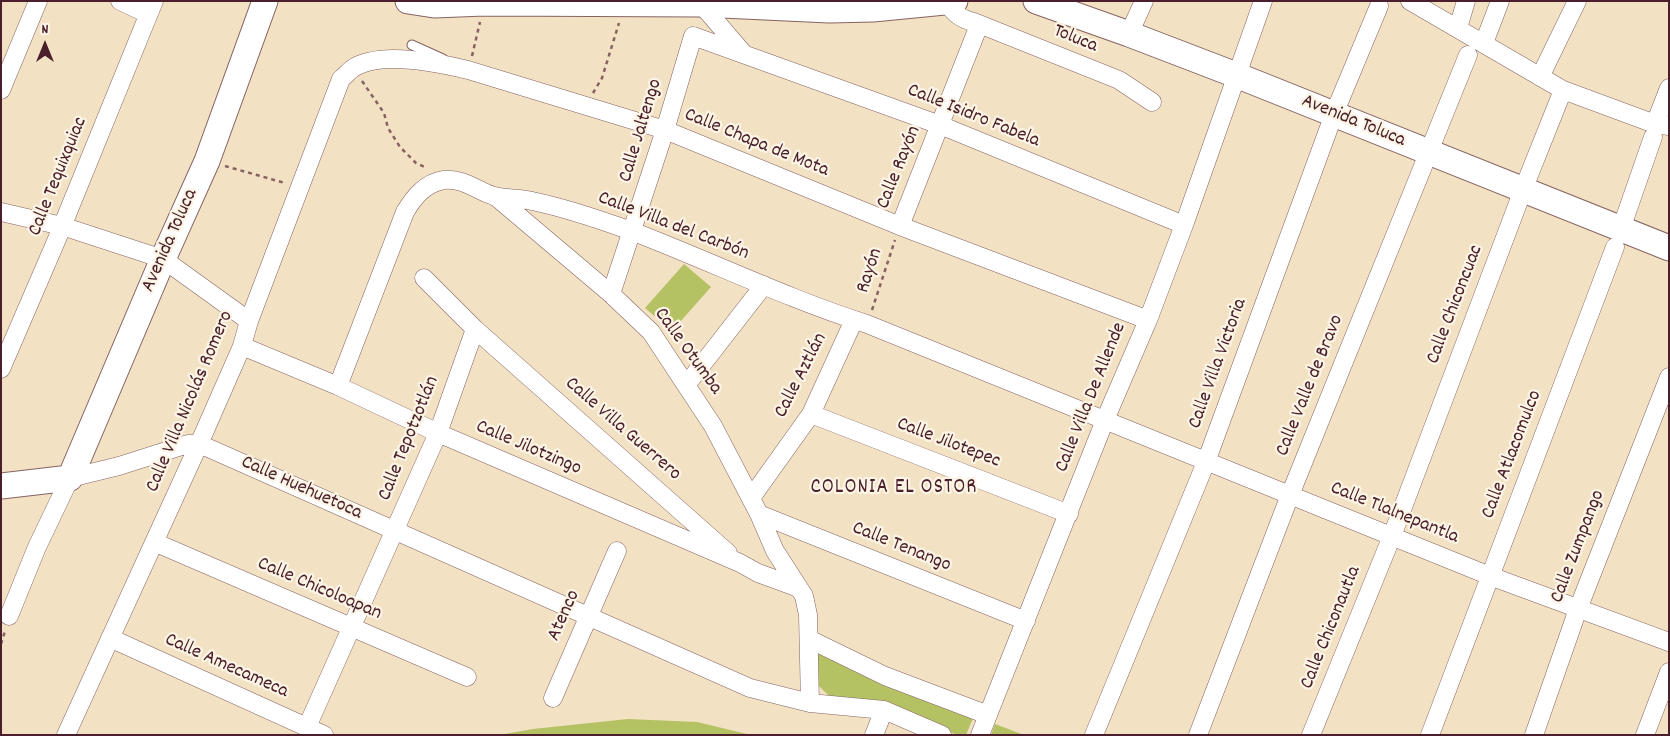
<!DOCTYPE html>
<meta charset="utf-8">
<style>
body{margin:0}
#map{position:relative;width:1670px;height:736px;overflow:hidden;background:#f3e1c4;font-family:Dekko,sans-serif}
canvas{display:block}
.frame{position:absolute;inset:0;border:2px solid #4a1f2b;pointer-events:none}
.north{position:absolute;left:20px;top:20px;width:50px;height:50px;-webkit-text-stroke:4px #fcf5e5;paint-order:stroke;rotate:0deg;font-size:14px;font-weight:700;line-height:20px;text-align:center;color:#4a1f2b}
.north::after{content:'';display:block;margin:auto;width:18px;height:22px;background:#4a1f2b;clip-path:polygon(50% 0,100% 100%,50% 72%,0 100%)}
</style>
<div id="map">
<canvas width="1670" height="736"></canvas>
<div class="frame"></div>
<div class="north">N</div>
</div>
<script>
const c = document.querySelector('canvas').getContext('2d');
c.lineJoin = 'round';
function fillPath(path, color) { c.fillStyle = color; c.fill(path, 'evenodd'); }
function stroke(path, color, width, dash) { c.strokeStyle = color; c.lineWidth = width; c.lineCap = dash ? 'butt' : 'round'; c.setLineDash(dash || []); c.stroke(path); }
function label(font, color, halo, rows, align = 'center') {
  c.font = font + ' Dekko,sans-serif'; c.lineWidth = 4.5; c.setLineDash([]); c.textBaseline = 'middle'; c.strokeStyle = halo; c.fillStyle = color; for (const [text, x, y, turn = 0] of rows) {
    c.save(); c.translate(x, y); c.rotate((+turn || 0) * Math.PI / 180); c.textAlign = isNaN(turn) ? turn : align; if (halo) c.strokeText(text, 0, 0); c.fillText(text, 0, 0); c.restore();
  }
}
const green = new Path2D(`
 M684,264L711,287L672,331L645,308Z
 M815,648L974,716L966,735H957L888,705L829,696L815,682Z
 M628,719L697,722L751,735H499L533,729Z
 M995,724L1024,735H991Z`);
const path = new Path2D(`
 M472,56L480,22
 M362,81L384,113L388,128L400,147L416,163L427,168
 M593,93L602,78L619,23
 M225,166L285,183
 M872,310L895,240
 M1,644L5,631`);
const lane = new Path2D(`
 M412,45L443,59`);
const street = new Path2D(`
 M120,1L148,14
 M1410,1L1563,90L1655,124L1669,126
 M946,2C954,13 960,19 974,22L1119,80L1152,102
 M701,4L744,54
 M1458,28L1466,1
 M1129,34L1144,1
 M1484,43L1500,1
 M1540,77L1577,1
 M1,90L38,1
 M1655,124L1669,88
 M495,196L611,294L651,332L713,426L759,514L775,551L804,596L808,615L810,703
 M1,212L62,226L163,259L249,321
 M900,226L979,25
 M1621,229L1653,137
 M424,278L475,329L728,553
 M611,294L665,130L693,36L940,125L1184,225
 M242,346L338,386L438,433L740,563L758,573L799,588
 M1,369L57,239L154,1
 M687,384L764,285
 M338,386L405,212C414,197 425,183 444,180C464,178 477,191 494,196C506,199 520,198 532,201C566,208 601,220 634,232C712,262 788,299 867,324L1490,576L1669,642
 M811,414L1069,514
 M751,498L811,414L854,320
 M759,514L1026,621
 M154,542L467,677
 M9,616L37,547L70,478L119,466L188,444H199L213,450L750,688L810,703L884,710L942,735
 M110,638L324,735
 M809,639L885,676L988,715
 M553,698L617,551
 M307,727L438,433L475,329
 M66,735L199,444L242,346L249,321L341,79C345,76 348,72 352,69C379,50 439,63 468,70L665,130L900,226L1148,320
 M874,735L884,710
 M980,735L1105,420L1148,320L1184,225L1263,1
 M1094,735L1206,462L1334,114L1379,6
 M1198,735L1290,495L1468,55
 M1311,735L1392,536L1523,190L1563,90
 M1430,735L1615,247
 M1534,735L1578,609L1669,377
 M1645,735L1669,672`);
const secondary = new Path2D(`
 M408,1L434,5L484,3L701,4L829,10L873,9L955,1
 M1036,1L1129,34L1236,75L1669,248
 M1,486L70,478L163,259L207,161L265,1`);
const streetNames = [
 ["Toluca",1075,40,22],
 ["Calle Isidro Fabela",973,117,22],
 ["Avenida Toluca",1353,122,22],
 ["Calle Jaltengo",642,131,-73],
 ["Calle Chapa de Mota",756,144,22],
 ["Calle Rayón",900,168,-68],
 ["Calle Tequixquiac",59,177,-68],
 ["Calle Villa del Carbón",673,227,21],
 ["Avenida Toluca",171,241,-66],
 ["Rayón",871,271,-72],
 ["Calle Chiconcuac",1456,305,-69],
 ["Calle Otumba",687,352,54],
 ["Calle Villa Victoria",1219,364,-70],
 ["Calle Aztlán",802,376,-63],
 ["Calle Valle de Bravo",1311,386,-68],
 ["Calle Villa De Allende",1092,398,-68],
 ["Calle Villa Nicolás Romero",191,402,-67],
 ["Calle Villa Guerrero",622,430,41],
 ["Calle Tepotzotlán",410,439,-68],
 ["Calle Jilotepec",948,444,21],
 ["Calle Jilotzingo",528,449,23],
 ["Calle Atlacomulco",1513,455,-69],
 ["Calle Huehuetoca",301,489,24],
 ["Calle Tlalnepantla",1394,514,22],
 ["Calle Zumpango",1579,547,-69],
 ["Calle Tenango",901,548,22],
 ["Calle Chicoloapan",319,590,23],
 ["Atenco",565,616,-66],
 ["Calle Chiconautla",1332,628,-68],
 ["Calle Amecameca",226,667,24]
];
const neighbourhoodNames = [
 ["COLONIA EL OSTOR",894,489]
];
fillPath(green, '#b4c264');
stroke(lane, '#856361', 11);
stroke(street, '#856361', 19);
stroke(secondary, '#856361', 27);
stroke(path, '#856361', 2.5, [4, 4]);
stroke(lane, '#fff', 9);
stroke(street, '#fff', 18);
stroke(secondary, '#fff', 25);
label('20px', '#4a1f2b', '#fcf5e5', streetNames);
c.letterSpacing = '1px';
label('21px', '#4a1f2b', '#fcf5e5', neighbourhoodNames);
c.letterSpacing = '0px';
</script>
